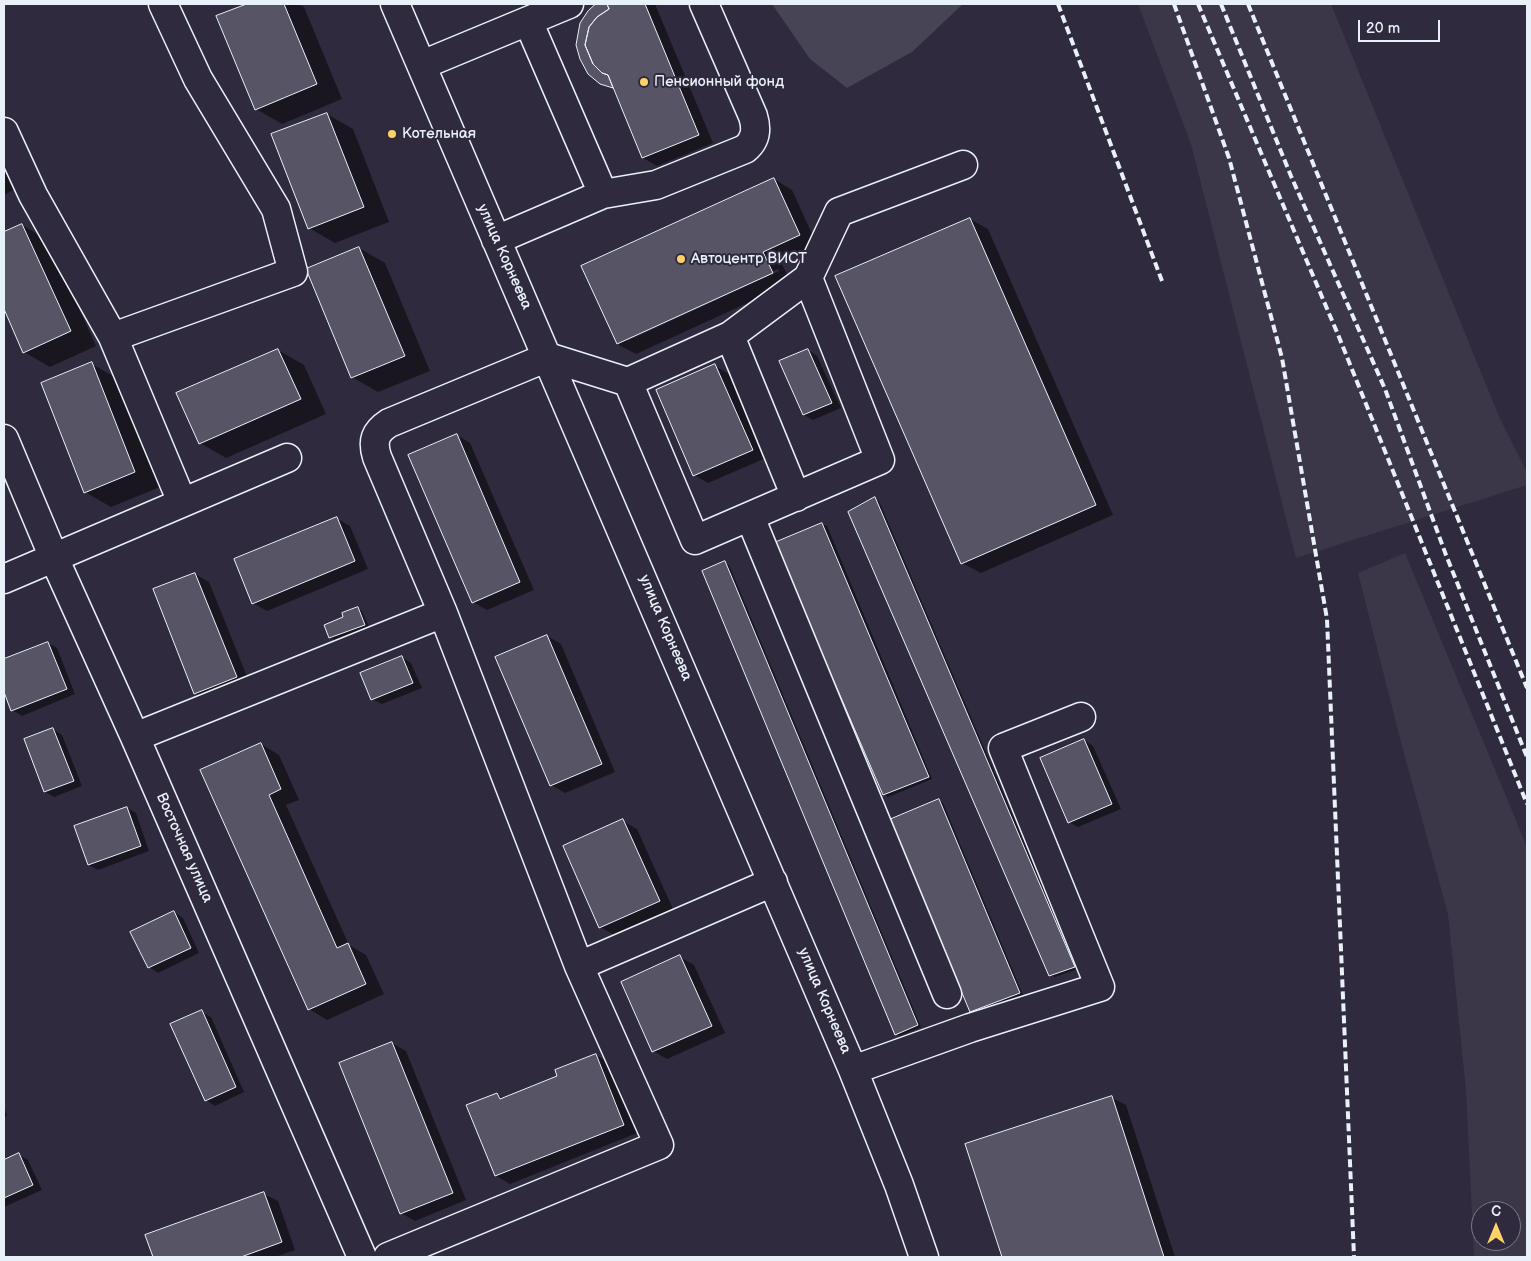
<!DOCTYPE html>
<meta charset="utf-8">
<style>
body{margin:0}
#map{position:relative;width:1531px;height:1261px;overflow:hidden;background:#2f2a3d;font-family:"Balsamiq Sans",sans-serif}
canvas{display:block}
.frame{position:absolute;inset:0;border:5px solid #e8f1f8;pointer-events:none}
.north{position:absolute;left:1471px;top:1201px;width:50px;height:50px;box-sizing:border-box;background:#2f2a3d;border:1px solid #797a88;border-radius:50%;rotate:0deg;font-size:14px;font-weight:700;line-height:20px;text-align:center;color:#e8f1f8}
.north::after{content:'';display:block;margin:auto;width:18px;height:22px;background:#ffd166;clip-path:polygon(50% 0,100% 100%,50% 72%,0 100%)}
.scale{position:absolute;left:1358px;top:20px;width:82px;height:22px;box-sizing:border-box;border:2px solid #e8f1f8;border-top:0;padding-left:6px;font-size:15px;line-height:18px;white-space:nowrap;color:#e8f1f8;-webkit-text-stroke:4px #2f2a3d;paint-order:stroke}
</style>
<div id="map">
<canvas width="1531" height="1261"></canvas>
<div class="frame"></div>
<div class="north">С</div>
<div class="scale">20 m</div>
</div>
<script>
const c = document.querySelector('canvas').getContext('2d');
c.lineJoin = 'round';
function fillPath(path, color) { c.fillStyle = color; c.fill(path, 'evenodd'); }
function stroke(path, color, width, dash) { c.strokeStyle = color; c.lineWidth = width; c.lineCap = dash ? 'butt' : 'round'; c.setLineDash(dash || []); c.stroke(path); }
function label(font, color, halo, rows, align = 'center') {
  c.font = font + ' "Balsamiq Sans",sans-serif'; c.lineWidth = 4; c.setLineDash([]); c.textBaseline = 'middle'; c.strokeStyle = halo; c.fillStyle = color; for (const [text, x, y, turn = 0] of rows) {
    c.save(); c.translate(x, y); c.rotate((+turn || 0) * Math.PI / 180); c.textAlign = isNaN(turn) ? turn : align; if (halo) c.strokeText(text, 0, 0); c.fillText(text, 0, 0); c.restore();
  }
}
const built = new Path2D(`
 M1138,4H1331L1500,419L1527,472V485L1296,558L1191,144Z
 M1405,553L1527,847V1257H1474L1466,1090L1448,914L1402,746L1358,573ZM1481,1211H1511V1241H1481Z`);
const green = new Path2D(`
 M772,4H963L912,52L847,88L810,59Z`);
const shadow = new Path2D(`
 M250,4H298L304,7L342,99L282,124L256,109L218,17Z
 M600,4H655L713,143L657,166L643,158L615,89L601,83L577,45L578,31L584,17L594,6Z
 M327,114L353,129L389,222L335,243L309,228Z
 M4,137L28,182L4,195Z
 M774,179L792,190L817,245L781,262L791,283L636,354L617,344ZM778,269L779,271L627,341V338Z
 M970,219L988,229L1113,515L981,573L962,563Z
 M22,225L48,240L96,346L50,367L24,352L4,306V233Z
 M359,248L385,263L430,371L378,392L352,377Z
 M278,350L304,365L326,414L226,458L200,443Z
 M808,350L817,356L841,408L813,420L804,415L781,362Z
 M92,364L118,379L160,487L111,507L85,492Z
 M715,366L729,374L766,458L708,483L694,475Z
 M457,435L470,443L534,590L487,610L473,602Z
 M875,499L879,501L1078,969L1055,977L1050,975Z
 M336,518L350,526L368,569L267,611L253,603Z
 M822,524L827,526L932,779L888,797L884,794L776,544Z
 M725,563L729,565L921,1027L900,1036L896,1034Z
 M195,574L209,582L250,684L209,701L195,693Z
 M358,608L362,611L369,627L335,640L330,638L326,625L345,617Z
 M547,636L561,644L615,772L565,793L551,785Z
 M48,643L57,648L75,694L22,716L12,710L4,689V661Z
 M402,657L411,663L422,688L382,704L372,699Z
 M53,729L62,735L82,786L54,797L45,792Z
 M1084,740L1093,746L1121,809L1078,827L1069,822Z
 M261,744L279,755L299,800L286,805L349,945L366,955L384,994L327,1020L309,1009L201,770Z
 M939,800L943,803L1023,995L976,1013L971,1011Z
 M127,808L136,813L149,851L98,870L89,865Z
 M623,821L637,829L673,909L614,935L600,927Z
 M174,912L183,918L199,953L158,973L149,967Z
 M680,957L694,965L725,1033L667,1059L653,1051Z
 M202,1012L211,1017L244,1092L215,1106L206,1100Z
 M392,1043L406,1051L466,1200L415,1221L401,1213Z
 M596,1055L610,1063L637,1133L510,1184L496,1176L497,1094L505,1099L559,1077Z
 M1112,1098L1126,1105L1175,1257H1003L967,1144Z
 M4,1106L7,1116L4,1118Z
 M19,1155L28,1160L42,1190L4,1207V1162Z
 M264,1194L278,1201L295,1250L275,1257H154L146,1236Z`);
const building = new Path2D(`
 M247,4H284L317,84L255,110L216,16Z
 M596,4H607L609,9L597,17L589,27L585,45L593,64L602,73L608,75L613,88L600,84L588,74L580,59L576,45L580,23L588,11Z
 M607,4H645L699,135L642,158L608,75L602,73L593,64L585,45L589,27L597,17L609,9Z
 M327,113L364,207L308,229L271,134Z
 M774,178L800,235L763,252L773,273L617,344L581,266Z
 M970,218L1096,505L961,564L835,276Z
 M22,224L71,331L23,353L4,309V232Z
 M359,247L405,356L351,378L306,269Z
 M278,349L301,399L199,444L176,393Z
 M808,349L832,403L803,415L779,361Z
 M92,362L135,472L84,493L41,383Z
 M715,364L753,450L693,476L656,390Z
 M457,434L520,582L472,603L408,455Z
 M875,497L1075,967L1049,976L848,512Z
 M337,517L355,561L252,604L234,559Z
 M822,523L929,777L883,795L774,543Z
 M725,561L918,1025L895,1035L702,571Z
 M195,573L237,677L194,694L153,589Z
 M358,607L365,625L329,638L324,625L343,617L342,613Z
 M547,635L602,764L550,786L495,657Z
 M48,642L67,689L11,711L4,692V659Z
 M402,656L413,683L371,700L360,673Z
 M53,728L74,781L44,792L24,739Z
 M1084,739L1112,804L1068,823L1040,758Z
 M261,743L281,789L269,795L337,948L348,943L366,984L308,1010L200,770Z
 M939,799L1020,993L970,1012L889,820Z
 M127,807L141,846L88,865L74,826Z
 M623,819L660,901L599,928L563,846Z
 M174,911L191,948L148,968L130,932Z
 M680,955L712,1026L652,1052L621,982Z
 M202,1010L236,1087L205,1101L170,1024Z
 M392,1042L453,1193L400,1214L339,1063Z
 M596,1054L624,1125L495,1176L466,1105L497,1093L500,1099L557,1076L555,1070Z
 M1112,1096L1164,1257H1002L965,1144Z
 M19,1153L33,1185L4,1198V1160Z
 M264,1192L282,1242L241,1257H153L145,1235Z`);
const minor = new Path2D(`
 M395,4L853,1070L899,1185L924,1257
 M528,21L569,4
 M422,65L528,21L603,194
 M4,132L33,195L113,337L182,502
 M496,240L603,194L656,185L745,149C756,140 757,129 753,116L704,4
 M730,336L796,497
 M113,337L293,272L276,209L198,79L163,4
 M628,382L695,540L880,460L808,278
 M4,439L54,558L135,737L362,1257
 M750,517L947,994
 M4,579L287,458
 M135,737L443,613
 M579,966L773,882
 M853,1070L970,1028L1100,987L1003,748L1081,717
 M388,1257L659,1145L579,966L443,613L377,457C372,441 375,432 389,423L548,357L628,382L730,336L808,278L839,212L963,165`);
const rail = new Path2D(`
 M1058,4L1162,281
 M1174,4L1229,158L1282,358L1327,619L1354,1257
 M1198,4L1339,337L1527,804
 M1221,4L1291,176L1385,389L1446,555L1527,757
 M1248,4L1527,688`);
const markers = [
 [644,82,5,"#ffd166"],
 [392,134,5,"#ffd166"],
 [681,259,5,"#ffd166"]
];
const poiNames = [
 ["Пенсионный фонд",654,82],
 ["Котельная",402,134],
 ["Автоцентр ВИСТ",691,259]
];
const streetNames = [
 ["улица Корнеева",504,257,66],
 ["улица Корнеева",665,628,67],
 ["Восточная улица",184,848,66],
 ["улица Корнеева",824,1001,67]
];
fillPath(built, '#3b3749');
fillPath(green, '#464455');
fillPath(shadow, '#0007');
fillPath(building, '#575565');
stroke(building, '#e8f1f8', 1);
stroke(minor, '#e8f1f8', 31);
stroke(minor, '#2f2a3d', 28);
stroke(rail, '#e8f1f8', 4, [8, 4]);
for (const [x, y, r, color] of markers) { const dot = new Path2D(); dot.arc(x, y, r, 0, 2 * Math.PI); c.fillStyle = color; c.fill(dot); stroke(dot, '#2f2a3d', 2); }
label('15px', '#e8f1f8', '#2f2a3d', poiNames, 'left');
label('15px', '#e8f1f8', '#2f2a3d', streetNames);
</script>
